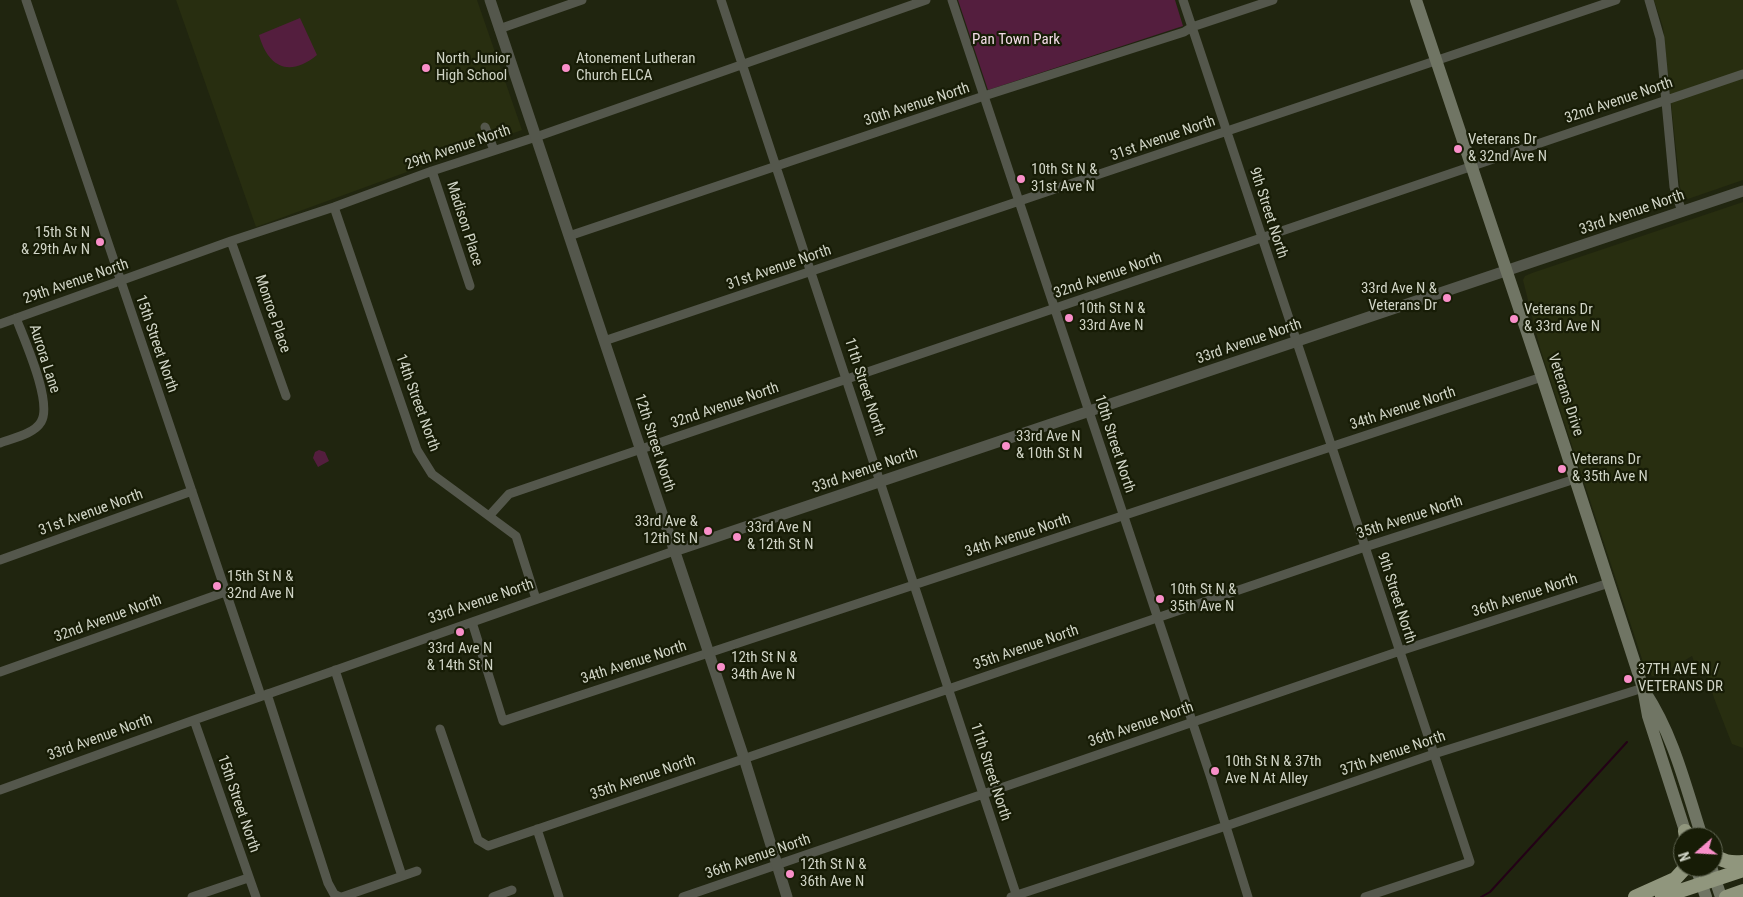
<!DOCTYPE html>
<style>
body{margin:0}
#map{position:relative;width:1743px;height:897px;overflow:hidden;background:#20250f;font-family:"Roboto Condensed",sans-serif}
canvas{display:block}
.north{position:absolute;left:1673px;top:827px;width:50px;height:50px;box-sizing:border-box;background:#171c06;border:1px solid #616653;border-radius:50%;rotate:251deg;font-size:14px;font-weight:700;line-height:20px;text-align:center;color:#d0d4c6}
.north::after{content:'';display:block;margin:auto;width:18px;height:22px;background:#f98fc9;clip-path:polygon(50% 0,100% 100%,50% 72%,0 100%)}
</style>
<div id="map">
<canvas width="1743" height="897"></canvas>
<div class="north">N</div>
</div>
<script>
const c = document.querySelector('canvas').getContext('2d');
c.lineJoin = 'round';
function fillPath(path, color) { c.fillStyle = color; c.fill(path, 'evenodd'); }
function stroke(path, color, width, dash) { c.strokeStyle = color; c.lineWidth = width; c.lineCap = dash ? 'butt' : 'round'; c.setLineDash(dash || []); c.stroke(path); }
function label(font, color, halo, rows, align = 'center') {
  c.font = font + ' "Roboto Condensed",sans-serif'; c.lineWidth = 4.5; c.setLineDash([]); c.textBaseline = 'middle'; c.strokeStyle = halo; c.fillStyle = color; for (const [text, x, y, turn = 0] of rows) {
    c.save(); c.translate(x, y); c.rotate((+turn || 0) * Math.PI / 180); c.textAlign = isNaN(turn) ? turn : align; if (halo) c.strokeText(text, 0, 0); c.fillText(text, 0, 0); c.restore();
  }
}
const built = new Path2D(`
 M176,0H477L522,130L256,227Z
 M1654,0H1743V180L1688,199L1682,194L1680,187L1663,27Z
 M1743,202V748L1732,744L1714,698L1706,673L1702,669L1697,670L1692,656L1658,676H1652L1644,665L1540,348L1523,280L1525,276L1532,273Z`);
const green = new Path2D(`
 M958,0H1175L1183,26L988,90Z
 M300,18L317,55C289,78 268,67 259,35Z
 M319,450L325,452L329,461L318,467L313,458L315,452Z`);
const stream = new Path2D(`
 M1481,897L1490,892L1627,742`);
const minor = new Path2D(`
 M26,0L261,696
 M721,0L1017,897
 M952,0L1210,775L1248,897
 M1183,0L1470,862L1365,897
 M1649,0L1660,38L1674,187L1682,212
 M499,29L582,0
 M485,127L494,150
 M432,171L470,286
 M334,207L417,450L432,474L516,536L536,599
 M569,236L984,96L1184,32L1192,27L1273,0
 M231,241L286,396
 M0,324L231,241L334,207L432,171L536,137L926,0
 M604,341L1616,0
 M0,443C13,438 34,434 41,422C53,403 24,339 16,318
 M490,515L509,494L1743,74
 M0,560L192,491
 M472,622L503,721L1542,377
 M335,670L402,876
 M0,672L225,592
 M267,694L328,883L334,894L340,897
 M194,720L256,897
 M440,729L478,840L488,846L1365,547L1575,479
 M0,790L194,720L674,551
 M537,829L559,897
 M192,897L248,878
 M342,897L417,871
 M493,897L512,890
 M683,897L1400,651L1609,583
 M1011,897L1226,826L1434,754L1643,688`);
const tertiary = new Path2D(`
 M490,0L744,758L787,897
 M674,551L1743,191`);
const secondary = new Path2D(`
 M1416,0L1542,377L1643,688L1648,716L1687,837
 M1645,692C1674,736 1686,788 1702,837
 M1696,867L1706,897
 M1711,867L1721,897`);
const trunk = new Path2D(`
 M1685,831L1686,837
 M1701,836L1702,837
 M1713,854C1722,862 1731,863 1743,862
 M1635,897L1675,879L1686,867
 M1662,897L1743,870
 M1726,897L1743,891`);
const markers = [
 [426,68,5,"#f98fc9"],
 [566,68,5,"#f98fc9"],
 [1458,149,5,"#f98fc9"],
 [1021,179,5,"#f98fc9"],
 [100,242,5,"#f98fc9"],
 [1447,298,5,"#f98fc9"],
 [1069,318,5,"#f98fc9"],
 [1514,319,5,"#f98fc9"],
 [1006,446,5,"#f98fc9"],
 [1562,469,5,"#f98fc9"],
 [708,531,5,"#f98fc9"],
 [737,537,5,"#f98fc9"],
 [217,586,5,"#f98fc9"],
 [1160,599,5,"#f98fc9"],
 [460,632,5,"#f98fc9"],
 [721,667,5,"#f98fc9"],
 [1628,679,5,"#f98fc9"],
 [1215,771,5,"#f98fc9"],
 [790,874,5,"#f98fc9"]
];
const parkNames = [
 ["Pan Town Park",1016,40]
];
const poiNames = [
 ["North Junior",436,59],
 ["High School",436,76],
 ["Atonement Lutheran",576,59],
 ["Church ELCA",576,76],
 ["Veterans Dr",1468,140],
 ["& 32nd Ave N",1468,157],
 ["10th St N &",1031,170],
 ["31st Ave N",1031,187],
 ["15th St N",90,233,"right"],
 ["& 29th Av N",90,250,"right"],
 ["33rd Ave N &",1437,289,"right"],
 ["Veterans Dr",1437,306,"right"],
 ["10th St N &",1079,309],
 ["33rd Ave N",1079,326],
 ["Veterans Dr",1524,310],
 ["& 33rd Ave N",1524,327],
 ["33rd Ave N",1016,437],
 ["& 10th St N",1016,454],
 ["Veterans Dr",1572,460],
 ["& 35th Ave N",1572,477],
 ["33rd Ave &",698,522,"right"],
 ["12th St N",698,539,"right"],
 ["33rd Ave N",747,528],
 ["& 12th St N",747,545],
 ["15th St N &",227,577],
 ["32nd Ave N",227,594],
 ["10th St N &",1170,590],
 ["35th Ave N",1170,607],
 ["33rd Ave N",460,649,"center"],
 ["& 14th St N",460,666,"center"],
 ["12th St N &",731,658],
 ["34th Ave N",731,675],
 ["37TH AVE N /",1638,670],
 ["VETERANS DR",1638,687],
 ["10th St N & 37th",1225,762],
 ["Ave N At Alley",1225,779],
 ["12th St N &",800,865],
 ["36th Ave N",800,882]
];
const streetNames = [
 ["32nd Avenue North",1619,101,-19],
 ["30th Avenue North",917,105,-18],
 ["31st Avenue North",1163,139,-19],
 ["29th Avenue North",458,148,-19],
 ["9th Street North",1268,213,72],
 ["33rd Avenue North",1632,213,-19],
 ["Madison Place",464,224,72],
 ["31st Avenue North",779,268,-19],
 ["32nd Avenue North",1108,276,-19],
 ["29th Avenue North",76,282,-19],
 ["Monroe Place",272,314,71],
 ["33rd Avenue North",1249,342,-19],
 ["15th Street North",156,344,71],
 ["Aurora Lane",44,359,72],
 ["11th Street North",864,387,72],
 ["Veterans Drive",1565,395,72],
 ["14th Street North",417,403,70],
 ["32nd Avenue North",725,406,-19],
 ["34th Avenue North",1403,409,-18],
 ["12th Street North",654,443,72],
 ["10th Street North",1114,444,72],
 ["33rd Avenue North",865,471,-19],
 ["31st Avenue North",91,513,-20],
 ["35th Avenue North",1410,518,-18],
 ["34th Avenue North",1018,536,-18],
 ["36th Avenue North",1525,596,-18],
 ["9th Street North",1396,598,72],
 ["33rd Avenue North",481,602,-19],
 ["32nd Avenue North",108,619,-20],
 ["35th Avenue North",1026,648,-19],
 ["34th Avenue North",634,663,-18],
 ["36th Avenue North",1141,725,-19],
 ["33rd Avenue North",100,738,-20],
 ["37th Avenue North",1393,754,-19],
 ["11th Street North",990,772,72],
 ["35th Avenue North",643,778,-19],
 ["15th Street North",238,804,71],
 ["36th Avenue North",758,857,-19]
];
fillPath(built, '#282e10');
fillPath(green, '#541e3e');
stroke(stream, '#230116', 2);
stroke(minor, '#54574c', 9);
stroke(tertiary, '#54574c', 11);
stroke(secondary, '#707564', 12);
stroke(trunk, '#90967d', 14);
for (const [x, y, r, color] of markers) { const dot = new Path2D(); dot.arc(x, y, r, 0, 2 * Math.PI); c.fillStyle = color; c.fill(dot); stroke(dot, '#171c06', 2); }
label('15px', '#f2dbe6', '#171c06', parkNames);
label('15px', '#d0d4c6', '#171c06', poiNames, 'left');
label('15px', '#d0d4c6', '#171c06', streetNames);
</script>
